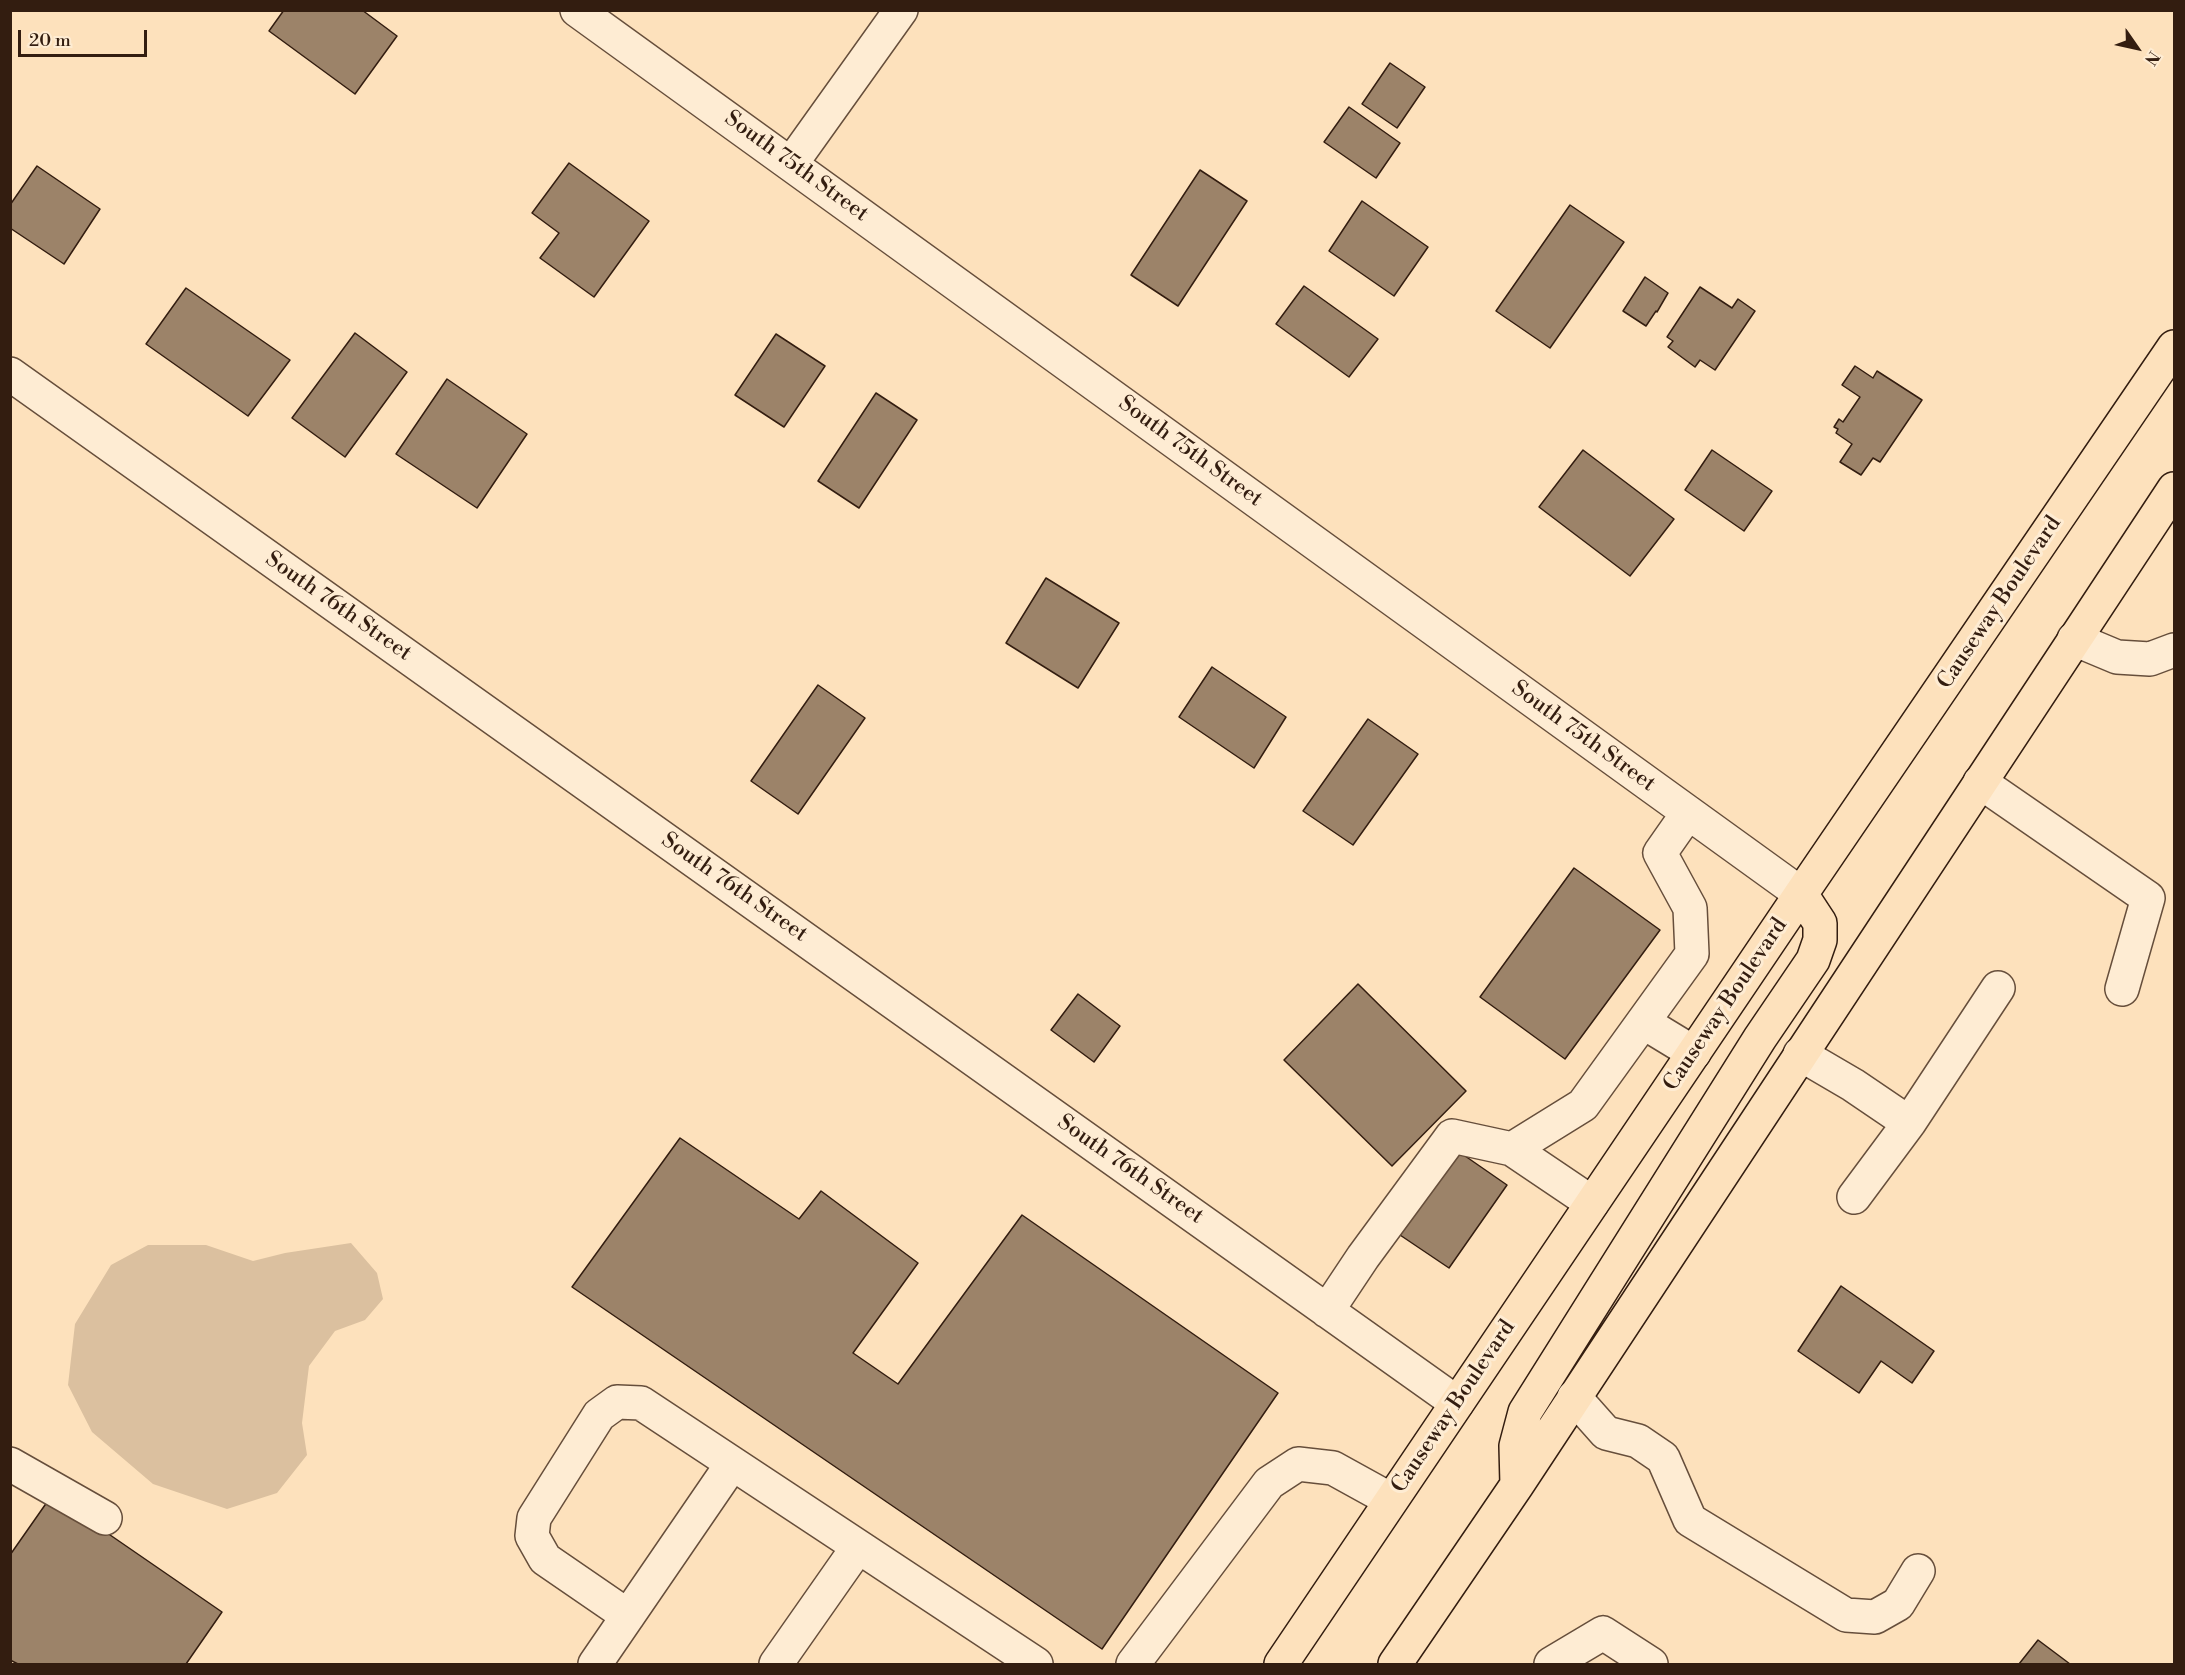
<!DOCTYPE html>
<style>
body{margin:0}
#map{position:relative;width:2185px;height:1675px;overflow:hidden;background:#fde1bc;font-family:"Libre Bodoni",serif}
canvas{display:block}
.frame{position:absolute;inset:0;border:12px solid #331d10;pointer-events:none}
.north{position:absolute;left:2107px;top:18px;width:60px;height:60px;-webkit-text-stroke:4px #feecd3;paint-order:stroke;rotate:124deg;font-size:16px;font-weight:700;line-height:24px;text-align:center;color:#331d10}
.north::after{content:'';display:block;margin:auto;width:21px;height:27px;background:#331d10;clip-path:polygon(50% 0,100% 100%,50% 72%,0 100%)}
.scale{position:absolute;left:18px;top:30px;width:129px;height:27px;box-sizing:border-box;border:3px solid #331d10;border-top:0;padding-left:8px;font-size:18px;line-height:21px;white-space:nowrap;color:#331d10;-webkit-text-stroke:4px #feecd3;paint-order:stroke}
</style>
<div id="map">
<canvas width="2185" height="1675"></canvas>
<div class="frame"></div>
<div class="north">N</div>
<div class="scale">20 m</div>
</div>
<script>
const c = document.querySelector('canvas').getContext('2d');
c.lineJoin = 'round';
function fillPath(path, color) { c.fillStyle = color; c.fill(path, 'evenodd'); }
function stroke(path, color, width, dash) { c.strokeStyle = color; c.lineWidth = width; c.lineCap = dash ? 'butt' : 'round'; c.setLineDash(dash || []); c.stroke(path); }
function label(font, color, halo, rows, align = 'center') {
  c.font = font + ' "Libre Bodoni",serif'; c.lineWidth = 6; c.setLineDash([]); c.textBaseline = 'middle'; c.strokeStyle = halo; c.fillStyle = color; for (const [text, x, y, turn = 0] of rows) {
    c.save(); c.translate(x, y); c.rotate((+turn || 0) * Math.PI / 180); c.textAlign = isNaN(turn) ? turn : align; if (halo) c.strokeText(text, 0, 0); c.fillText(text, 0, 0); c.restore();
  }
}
const green = new Path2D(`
 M351,1243L377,1273L383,1299L365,1320L335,1331L309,1366L302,1423L307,1455L277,1493L227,1509L153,1484L92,1432L68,1385L75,1324L111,1265L148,1245H206L253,1261L285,1253Z`);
const building = new Path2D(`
 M284,10H362L397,36L355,94L269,31Z
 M1390,63L1425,87L1397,128L1362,104Z
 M1349,107L1400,143L1376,178L1324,142Z
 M569,163L649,221L594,297L540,258L559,233L532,213Z
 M37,166L100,209L64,264L10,228V205Z
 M1200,170L1247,201L1178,306L1131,275Z
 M1362,201L1428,247L1394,296L1329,251Z
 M1570,205L1624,242L1550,348L1496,311Z
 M1645,277L1668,293L1657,312L1656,311L1646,326L1623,311Z
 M1304,286L1378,339L1349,377L1276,324Z
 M1700,287L1732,308L1738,299L1755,311L1715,370L1700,360L1695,367L1668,347L1673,341L1667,337Z
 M186,288L290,360L248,416L146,344Z
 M355,333L407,372L345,457L292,418Z
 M776,334L825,366L784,427L735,395Z
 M1855,366L1873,378L1877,371L1922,400L1880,462L1873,458L1861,475L1840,462L1852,444L1836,433L1838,429L1834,427L1839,419L1843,422L1860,397L1842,385Z
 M447,379L527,434L477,508L396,454Z
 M876,393L917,420L859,508L818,481Z
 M1583,450L1674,519L1630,576L1539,507Z
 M1712,450L1772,491L1744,531L1685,490Z
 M1046,578L1119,623L1078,688L1006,643Z
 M1212,667L1286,717L1254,768L1179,717Z
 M818,685L865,718L798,814L751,781Z
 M1368,719L1418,754L1353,845L1303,811Z
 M1574,868L1660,930L1565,1059L1480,997Z
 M1358,984L1466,1091L1392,1166L1284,1060Z
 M1078,994L1120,1026L1094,1062L1051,1030Z
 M680,1138L799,1219L821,1191L918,1263L853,1353L898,1384L1022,1215L1278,1393L1102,1649L572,1287Z
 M1455,1149L1507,1185L1449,1268L1397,1233Z
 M1841,1286L1934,1351L1912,1383L1881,1361L1859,1393L1798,1351Z
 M52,1495L222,1612L186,1664H18L10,1660V1555Z
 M2038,1640L2070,1664H2019Z`);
const minor = new Path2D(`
 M577,10L1801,894
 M791,164L901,10
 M10,374L1457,1403
 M2074,639L2117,657L2150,659L2174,650
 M1980,782L2148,898L2122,989
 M1643,1022L1694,1053
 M1800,1054L1853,1085L1909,1123L1998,988
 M1512,1149L1592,1203
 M1854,1197L1909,1123
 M1327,1311L1363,1257L1452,1136L1512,1149L1583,1105L1692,954L1690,908L1660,853L1688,813
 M1574,1397L1606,1433L1638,1441L1663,1458L1690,1520L1846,1615L1875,1617L1898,1604L1918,1571
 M10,1464L105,1518
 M628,1616L545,1559L532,1536L534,1518L599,1415L617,1402L641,1403L1036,1664
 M595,1664L732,1464
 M776,1664L858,1547
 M1133,1664L1269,1483L1298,1464L1333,1468L1391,1500
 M1551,1664L1603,1633L1651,1664`);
const major = new Path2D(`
 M1517,1485L1516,1446L1525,1412L1760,1038L1813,960L1820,940V923L1801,894
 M1281,1664L1801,894L2174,347
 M1395,1664L1517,1485L2174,489`);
const streetNames = [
 ["South 75th Street",796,167,36],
 ["South 75th Street",1190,452,36],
 ["Causeway Boulevard",2000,603,-56],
 ["South 76th Street",338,607,35],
 ["South 75th Street",1583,737,36],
 ["South 76th Street",734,888,35],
 ["Causeway Boulevard",1726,1005,-56],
 ["South 76th Street",1130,1170,35],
 ["Causeway Boulevard",1454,1407,-56]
];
fillPath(green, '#dbc09f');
fillPath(building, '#9c8369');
stroke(building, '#331d10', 1.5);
stroke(minor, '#664e3b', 36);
stroke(major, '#331d10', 36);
stroke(minor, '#feecd3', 33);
stroke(major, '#fde1bc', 33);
label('22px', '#331d10', '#feecd3', streetNames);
</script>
